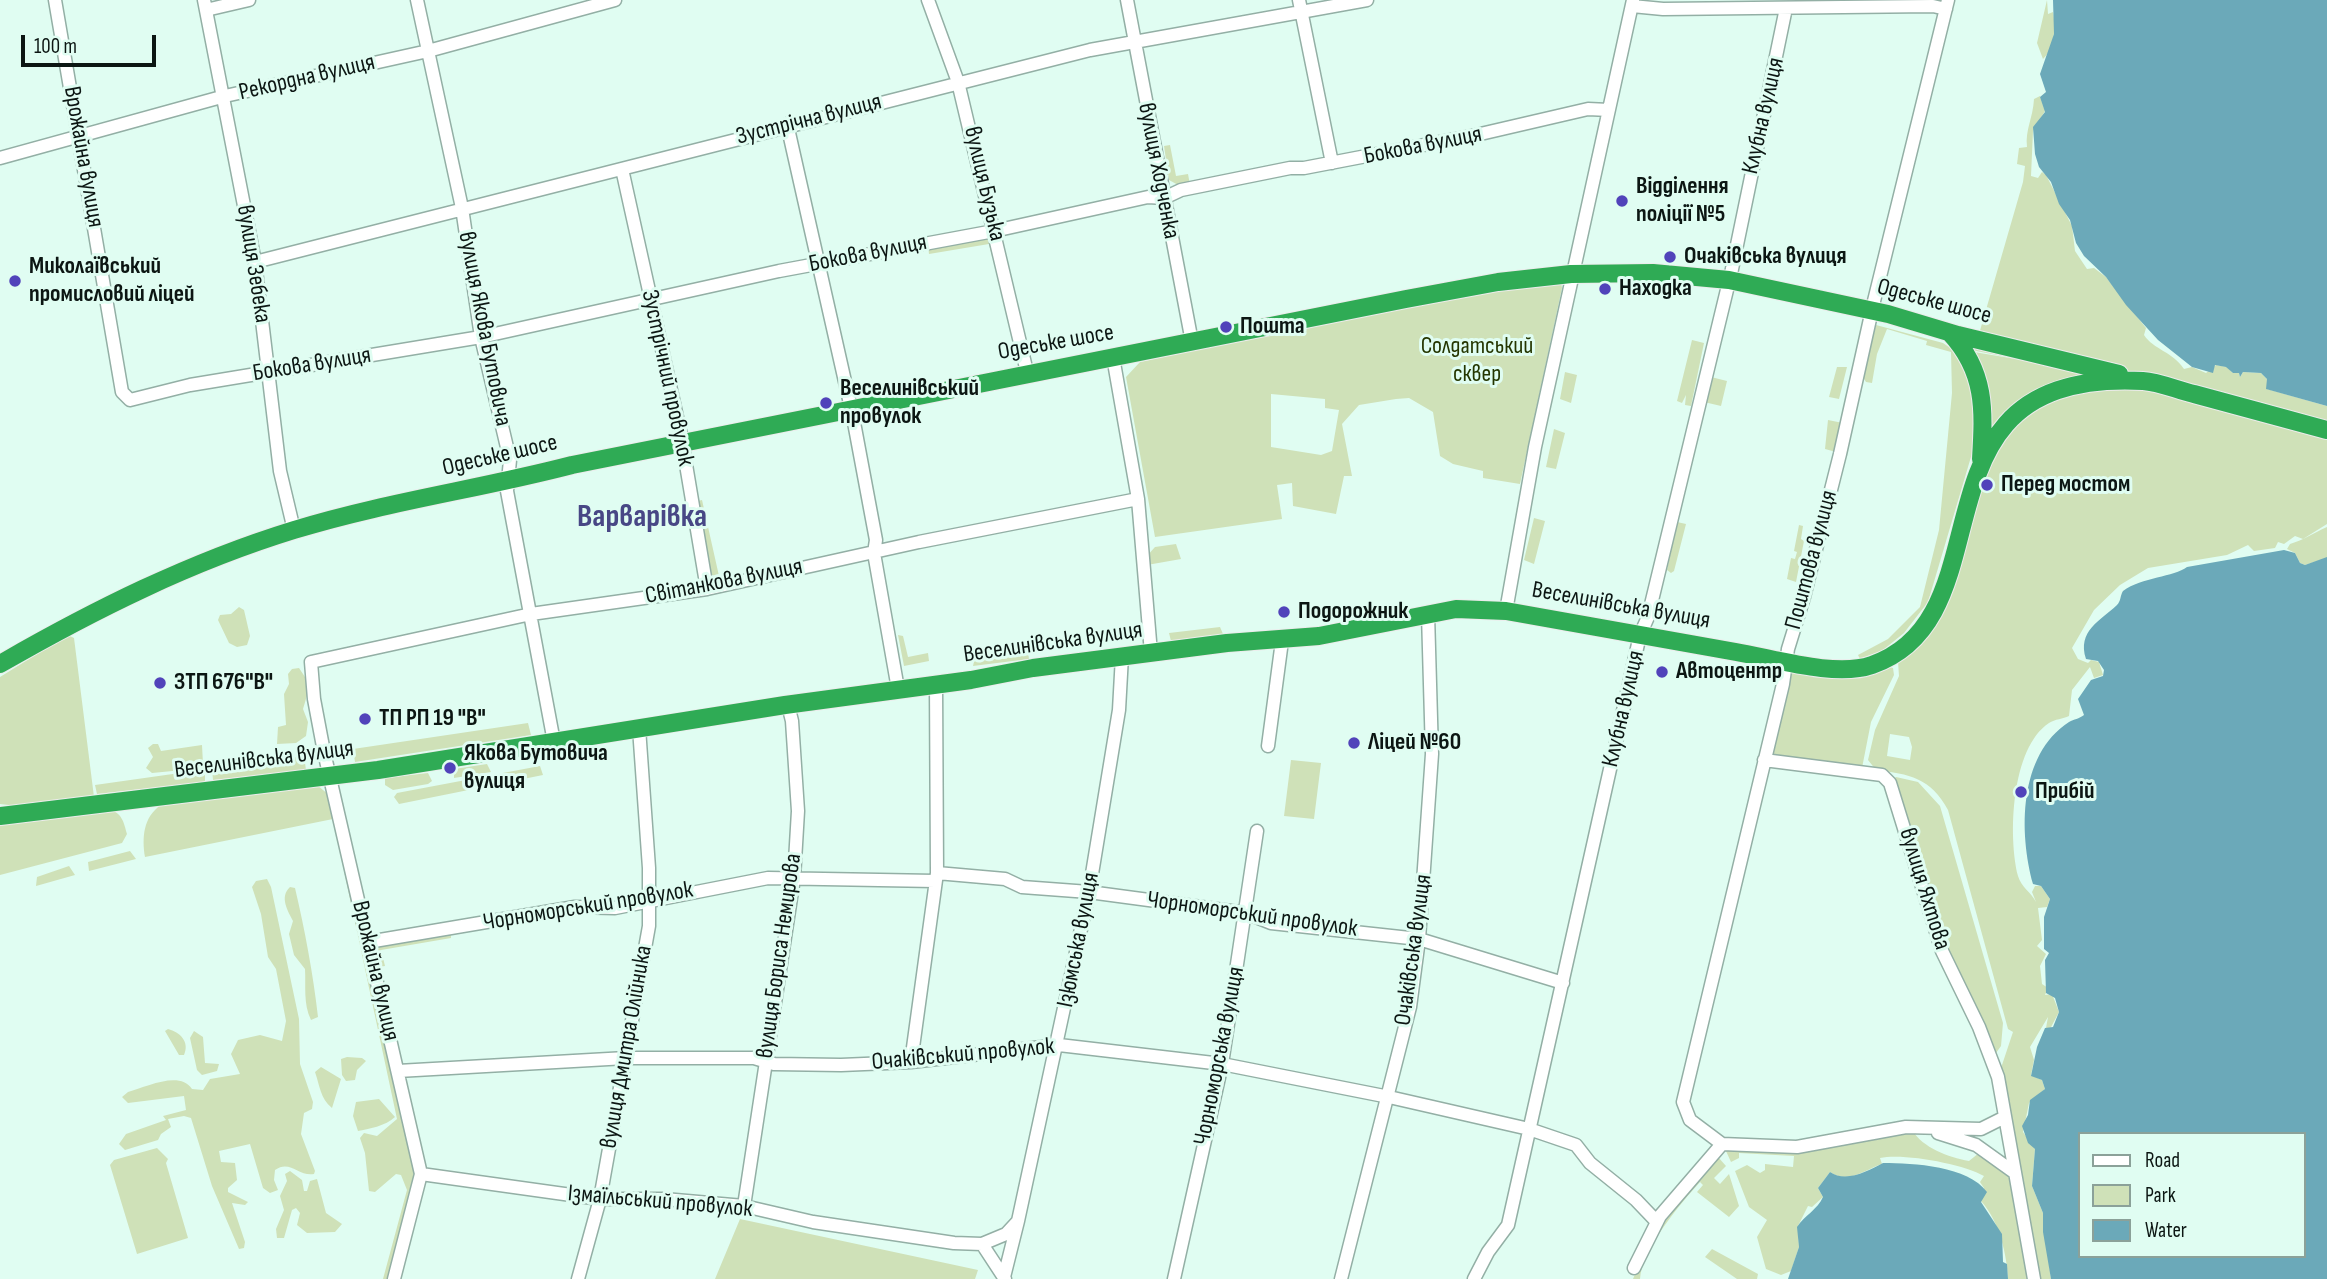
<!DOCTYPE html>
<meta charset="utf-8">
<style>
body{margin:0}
#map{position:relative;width:2327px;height:1279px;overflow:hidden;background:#e0fdf2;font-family:"Sofia Sans Condensed",sans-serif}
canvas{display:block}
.legend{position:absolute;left:2078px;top:1132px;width:228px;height:126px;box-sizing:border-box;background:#e0fdf2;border:2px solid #8ba199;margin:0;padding:9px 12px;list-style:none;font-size:21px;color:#0c1613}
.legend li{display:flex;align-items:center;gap:14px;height:35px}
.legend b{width:35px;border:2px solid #8ba199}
.scale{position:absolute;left:21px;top:35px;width:135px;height:32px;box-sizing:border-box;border:4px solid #0c1613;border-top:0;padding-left:9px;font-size:21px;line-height:24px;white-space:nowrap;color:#0c1613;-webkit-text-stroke:5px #e0fdf2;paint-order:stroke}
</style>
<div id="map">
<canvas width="2327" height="1279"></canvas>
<ul class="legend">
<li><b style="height:9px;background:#fff"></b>Road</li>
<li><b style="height:19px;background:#cfe1b8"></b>Park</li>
<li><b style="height:19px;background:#6ba9b9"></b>Water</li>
</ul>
<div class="scale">100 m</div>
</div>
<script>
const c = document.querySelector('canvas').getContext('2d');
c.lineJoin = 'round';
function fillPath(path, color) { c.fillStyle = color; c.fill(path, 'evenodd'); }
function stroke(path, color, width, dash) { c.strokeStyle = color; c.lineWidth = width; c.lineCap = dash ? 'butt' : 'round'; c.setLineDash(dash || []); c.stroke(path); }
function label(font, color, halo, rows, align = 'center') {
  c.font = font + ' "Sofia Sans Condensed",sans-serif'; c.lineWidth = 6; c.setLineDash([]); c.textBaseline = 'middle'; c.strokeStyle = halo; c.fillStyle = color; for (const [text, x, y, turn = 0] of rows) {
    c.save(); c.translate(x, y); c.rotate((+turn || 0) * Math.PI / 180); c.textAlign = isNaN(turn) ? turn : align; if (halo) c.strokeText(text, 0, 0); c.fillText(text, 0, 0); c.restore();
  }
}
const green = new Path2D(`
 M2047,0L2048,14L2053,12C2056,27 2055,48 2043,59L2037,43Z
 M2040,96L2045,111L2033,131L2031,176L2038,178L2042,172L2046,175L2072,226L2075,251L2087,269L2094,268L2106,277L2146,328L2144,335C2154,350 2172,351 2184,369L2192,367L2206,373L2216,365L2227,367L2233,373H2239L2240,377L2243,372L2261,373L2267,379V389L2327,406V424L1979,334L2023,182L2025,166L2017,164L2019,148L2027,147C2025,130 2033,118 2034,99Z
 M1170,145L1176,176L1188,174L1190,185L1180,186L1169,180L1164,146Z
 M982,237L992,239L997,255L992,256L989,244L929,254L928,246Z
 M1561,282L1562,288L1520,484L1483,478V471L1453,464L1440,456L1433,412L1409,398L1396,399L1359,405L1342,424L1352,476H1344L1336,514L1293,506L1292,483L1277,485L1282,519L1155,537L1126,377L1140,362L1425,301ZM1271,394L1325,399V408L1339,410L1332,451L1321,455L1271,447Z
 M1876,325L1943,343L1952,349L1973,386L1976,440L1928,602L1904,633L1883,650L1860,659L1858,655L1888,639L1920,607L1939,530L1952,393L1951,352L1926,345L1927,341L1887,329L1877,354L1872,383L1866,382L1863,377Z
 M1692,340L1704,343L1691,406L1685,405L1686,395L1682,403L1677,401Z
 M1963,344L2095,376L2000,421L1988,434L1968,351L2022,360L1966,349Z
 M1837,367H1847L1839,399L1829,397Z
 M1565,372L1577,375L1571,403L1560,399Z
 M1711,377L1727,381L1721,406L1704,402Z
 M2124,383L2327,437V524L2303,539L2295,536L2284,544L2278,542L2275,548L2254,551L2248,545L2227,555L2148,568L2120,585L2094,610L2072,648L2078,659L2088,663L2091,660L2099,662L2103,675L2094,678L2090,667L2072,690L2069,716C2063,719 2055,719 2049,723C2011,748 2008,836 2018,876C2021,887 2031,892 2036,902L2032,892L2035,886H2041L2050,899L2047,907L2038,908L2042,940L2037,946L2046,954L2040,966L2042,984L2048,988L2045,995L2052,994L2059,1012L2050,1029L2046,1028L2048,1017L2030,1047L2034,1060L2031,1075L2042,1080L2045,1089L2029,1103L2023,1132L2035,1149L2032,1186L2043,1213L2051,1279H2038L2001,1068L2013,1032L2008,1029L1948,810C1931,778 1909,774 1876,770L1868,760L1875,730L1899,676L1898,662L1924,638L1943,612L1975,497L2009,428L2054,398ZM1890,734L1909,737L1912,747L1910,760L1887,756Z
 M1828,420L1843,423L1836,452L1825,449Z
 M1554,429L1565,433L1556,469L1546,467Z
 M702,500L719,576L737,572L734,576L717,579L711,574L698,501Z
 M1534,518L1545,521L1534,564L1524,560Z
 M1677,522L1686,524L1674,571L1671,573L1667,570Z
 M1799,525L1803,526L1801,539L1804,541L1796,582L1787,579L1791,558L1795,559L1797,552L1794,551Z
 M2327,527V558L2305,565L2300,563L2295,553L2287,549L2290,544C2304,540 2313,533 2327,527Z
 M1176,544L1181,559L1147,565L1146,557L1155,547Z
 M239,607L244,610L250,636L247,645L237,647L229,643L218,620L220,615L231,614Z
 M1220,627L1223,634L1171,641L1169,633Z
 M68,635L74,638L94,797L17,806L0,804V677Z
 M898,635L903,636L908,657L928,653L929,661L904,666Z
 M1028,651L1029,659L973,666L975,657Z
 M1887,666L1893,668L1894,675L1871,722L1862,768L1775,756L1773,751L1792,671Z
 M299,668L307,680L308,692L303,709L308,722L306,736L296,743L277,744L278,727L286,725L284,694L289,684L288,674L292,669Z
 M528,723L531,735L355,762L353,749Z
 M153,744H158L161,751L202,745L203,764L193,769L152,773L146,768L153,757L148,748Z
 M304,756L306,770L213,780L212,769Z
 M1291,760L1321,763L1314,819L1284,816Z
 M487,764L491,772L454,778V769Z
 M540,766L543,775L399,804L394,797L397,793Z
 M201,770L205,772V782L97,794L95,785Z
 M428,773L432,781L428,784L393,790L385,785V778Z
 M1896,777L1918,782L1940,806L2003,1023L2001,1046L1996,1053L1954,972L1893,780Z
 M317,785L329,795L417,1174L391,1279H383L407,1190L401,1175L396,1174L375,1192L369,1191L365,1153L360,1138L364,1133L377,1136L397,1119L333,819L145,857C142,838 143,817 161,805Z
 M109,810C122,812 124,823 127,834L122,843L0,875V823Z
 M130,851L136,859L89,871L88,862Z
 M69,866L75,875L36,886L37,877Z
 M267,879L271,887L299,1019L300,1064L313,1102L312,1109L304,1113L301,1134L315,1171L314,1174C299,1177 290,1159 275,1170L274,1180L278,1190L270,1193L263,1188L250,1144L219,1151L221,1162L235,1163L237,1180L228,1188V1192L248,1202L245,1205L232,1203L245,1242L244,1248L239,1249L212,1186L191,1118L184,1116L168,1119L171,1127L161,1134L158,1140L125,1150L119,1144L126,1134L166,1120L163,1116L186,1110L184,1096L128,1103L122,1097L128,1092C146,1087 180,1070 192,1089L203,1090L210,1079L240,1074L231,1054L238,1040L260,1035L282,1041L286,1021L276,969L268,957L261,914L252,887L256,881Z
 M290,887L295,888C305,931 313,973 318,1017L311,1020C303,1004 306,985 305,969L294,955L289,934L293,921C288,911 279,897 290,887Z
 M451,933V938L381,950L385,966L378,967L375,947Z
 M168,1029C180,1032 190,1042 184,1055H179L165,1031Z
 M194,1031L203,1037L205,1063L219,1064L217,1071L202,1075L197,1070L190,1038Z
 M347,1057L362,1058L366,1061L357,1070L355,1080L346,1081L342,1075L341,1059Z
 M321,1067L341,1079L332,1108C320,1098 320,1086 315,1072Z
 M379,1099L395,1117C386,1126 368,1129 358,1131L353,1116L356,1102Z
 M1912,1130C1923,1148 1948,1157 1969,1161L1979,1153L2005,1172L2010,1180L2029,1279H2008C2007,1256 2000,1222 1981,1201L1984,1188L1980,1182L1984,1176C1963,1164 1904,1153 1880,1158L1882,1164C1866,1169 1848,1185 1830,1172L1818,1188L1823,1197L1812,1207L1808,1206L1798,1226L1799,1247L1791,1271L1781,1275L1766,1269L1757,1237L1767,1220L1749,1207L1735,1171L1747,1165L1760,1173L1765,1170V1164L1793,1167L1794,1156L1739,1153V1158L1731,1162L1726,1151L1732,1147Z
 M157,1148L168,1159L166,1163L188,1238L137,1254L110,1165L114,1160Z
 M1718,1157L1726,1166L1714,1178L1720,1184L1729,1174L1739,1206L1729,1217L1697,1192L1703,1185L1700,1182C1680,1204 1642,1249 1640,1279H1633L1655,1229Z
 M290,1171L302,1180L304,1191H307L310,1181L317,1179L326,1213L342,1224L335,1232L307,1233L297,1225L300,1213L296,1208L292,1210L284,1238H277L276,1229L284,1210L280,1196L287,1181L285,1174Z
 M740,1219L978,1270L975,1279H715Z
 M1712,1249L1758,1274L1757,1279H1737L1705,1257Z`);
const water = new Path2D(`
 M2053,0H2327V406L2266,389L2267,379L2261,373L2243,372L2240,377L2239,373H2233L2226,367L2215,365L2213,373L2192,367L2158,340L2126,305L2106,277L2084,256L2076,243L2070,220L2059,204L2051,182L2039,167L2035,154L2033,127L2045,112L2040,97L2046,92L2040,74L2054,34Z
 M2284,550L2295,553L2300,563L2305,565L2327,557V1279H2051L2043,1232V1213L2032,1186L2035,1149L2028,1143L2022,1126L2028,1115L2030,1100L2045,1089L2042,1080L2031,1076L2037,1047L2045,1028L2053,1027L2059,1012L2055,998L2046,993L2045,960L2049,953L2044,949V917L2050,899L2041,886L2033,884C2019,833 2018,755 2069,722C2074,719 2079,719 2084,715L2078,699L2091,680L2103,676L2104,670L2098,661L2086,659C2077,631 2100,621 2117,605C2121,601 2120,596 2123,591C2142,577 2174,577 2187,567ZM2080,1134H2304V1256H2080Z
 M1883,1163C1914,1163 1968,1166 1987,1192L1981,1202L2002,1234L2003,1262L2007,1264L2008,1279H1788L1799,1247L1797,1227C1804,1216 1818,1209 1823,1197L1818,1188L1830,1172C1846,1183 1868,1171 1883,1163Z`);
const minor = new Path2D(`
 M55,0L122,392L130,400L190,385L481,337L779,271L994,231L1148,197L1164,198L1181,190L1290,168H1304L1476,135L1588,109L1609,110
 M204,0L255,262L280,471L294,530
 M417,0L462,208L481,337L510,460L507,491L554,742
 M928,0L958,82L1027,372
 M1127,0L1192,342
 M1299,0L1332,163
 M1632,6L1663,9L1933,6L1946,9
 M206,10L249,0
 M787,124L853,417L876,540L874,553L898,689
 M0,158L225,96L428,51L615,0
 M622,169L681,435L707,589
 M255,262L1090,50L1367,0
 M1113,357L1138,499L1151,653
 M1506,611L1535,447L1633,0
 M1268,746L1282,641
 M1764,760L1882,775L1890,783L1942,951L1979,1027L1998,1077L2034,1279
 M937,873L1005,879L1022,887L1089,892L1246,913L1271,923L1419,939L1563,983
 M368,942L575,907L615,908L768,878L935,881
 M911,1062L937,873L936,684
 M398,1071L626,1058H754L774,1064L841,1065L911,1062L1059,1045L1222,1064L1389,1097L1529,1129L1576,1145L1590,1163L1636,1200L1657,1222
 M1938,1133L1976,1145L2015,1173
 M1722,1144L1690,1120L1683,1102L1783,684L1788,649L1804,597L1840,454L1874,301L1948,0
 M1722,1144L1797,1147L1906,1127L1981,1129L2005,1117
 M421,1174L600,1199H664L744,1206L813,1222L954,1243L982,1244L1005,1279
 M744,1206L794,878L798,811L792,721L788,705
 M982,1244L1006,1234L1018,1221L1089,892L1119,710L1122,656
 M1634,1268L1660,1216L1722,1144
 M1004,1277L1018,1221
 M394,1279L421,1174L324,752L314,699L311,662L531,614L707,589L919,542L1138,499
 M578,1279L600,1199L649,926V868L639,728
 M1174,1279L1222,1064L1257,831
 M1341,1279L1410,1007L1419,939L1432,754L1428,614
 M1474,1279L1488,1252L1508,1225L1640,635L1648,617L1732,269L1786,8`);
const highway = new Path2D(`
 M1950,333C1986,372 1984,410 1981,459
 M0,664C94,610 190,562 294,530C385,502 480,489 572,465L1406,299L1498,282L1571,274L1653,273L1729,280L1888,314L1958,335L2119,374
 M0,816L378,770L785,705L971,680L1033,668L1227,643L1319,636L1456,609L1506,611C1582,624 1659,638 1736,652C1773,658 1835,678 1872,665C2015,615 1898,368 2143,381C2159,382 2177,390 2194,394C2238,406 2283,418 2327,430`);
const markers = [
 [1622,201,7,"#5143ba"],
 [1670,257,7,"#5143ba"],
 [15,281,7,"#5143ba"],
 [1605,289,7,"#5143ba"],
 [1226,327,7,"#5143ba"],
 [826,403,7,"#5143ba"],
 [1987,485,7,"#5143ba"],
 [1284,612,7,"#5143ba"],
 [1662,672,7,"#5143ba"],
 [160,683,7,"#5143ba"],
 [365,719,7,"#5143ba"],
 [1354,743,7,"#5143ba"],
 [450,768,7,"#5143ba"],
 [2021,792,7,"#5143ba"]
];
const streetNames = [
 ["Рекордна вулиця",307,78,-13],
 ["Клубна вулиця",1764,116,-77],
 ["Зустрічна вулиця",809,120,-14],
 ["Бокова вулиця",1423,146,-11],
 ["Врожайна вулиця",83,157,80],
 ["вулиця Ходченка",1158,171,79],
 ["вулиця Бузька",984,184,77],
 ["Бокова вулиця",868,254,-11],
 ["вулиця Зебека",253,264,81],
 ["Одеське шосе",1934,302,15],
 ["вулиця Якова Бутовича",484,329,79],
 ["Одеське шосе",1056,343,-10],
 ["Бокова вулиця",312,365,-9],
 ["Зустрічний провулок",667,378,78],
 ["Одеське шосе",500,456,-13],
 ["Поштова вулиця",1812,560,-75],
 ["Світанкова вулиця",724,582,-11],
 ["Веселинівська вулиця",1621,606,10],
 ["Веселинівська вулиця",1053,643,-8],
 ["Клубна вулиця",1624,709,-77],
 ["Веселинівська вулиця",264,760,-7],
 ["вулиця Яхтова",1924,889,73],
 ["Чорноморський провулок",588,907,-9],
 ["Чорноморський провулок",1252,915,8],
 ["Ізюмська вулиця",1079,940,-79],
 ["Очаківська вулиця",1414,950,-82],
 ["вулиця Бориса Немирова",780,956,-82],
 ["Врожайна вулиця",375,971,77],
 ["вулиця Дмитра Олійника",627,1047,-80],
 ["Очаківський провулок",963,1055,-5],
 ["Чорноморська вулиця",1220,1056,-79],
 ["Ізмаїльський провулок",660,1202,5]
];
const poiNames = [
 ["Відділення",1636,187],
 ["поліції №5",1636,215],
 ["Очаківська вулиця",1684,257],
 ["Миколаївський",29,267],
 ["промисловий ліцей",29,295],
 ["Находка",1619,289],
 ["Пошта",1240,327],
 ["Веселинівський",840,389],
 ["провулок",840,417],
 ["Перед мостом",2001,485],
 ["Подорожник",1298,612],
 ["Автоцентр",1676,672],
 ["ЗТП 676\"В\"",174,683],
 ["ТП РП 19 \"В\"",379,719],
 ["Ліцей №60",1368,743],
 ["Якова Бутовича",464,754],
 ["вулиця",464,782],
 ["Прибій",2035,792]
];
const parkNames = [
 ["Солдатський",1477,347],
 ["сквер",1477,375]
];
const districtNames = [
 ["Варварівка",642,518]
];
fillPath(green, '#cfe1b8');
fillPath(water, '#6ba9b9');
stroke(minor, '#93afa5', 15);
stroke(highway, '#ececec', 20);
stroke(minor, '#fff', 12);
stroke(highway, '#2fab55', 18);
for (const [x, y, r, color] of markers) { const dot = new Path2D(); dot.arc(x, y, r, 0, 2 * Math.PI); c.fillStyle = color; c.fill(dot); stroke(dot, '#e0fdf2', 2.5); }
label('24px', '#0c1613', '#e0fdf2', streetNames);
label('bold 24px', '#0c1613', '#e0fdf2', poiNames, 'left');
label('24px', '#243600', '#e0fdf2', parkNames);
label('bold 32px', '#484785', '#e0fdf2', districtNames);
</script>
